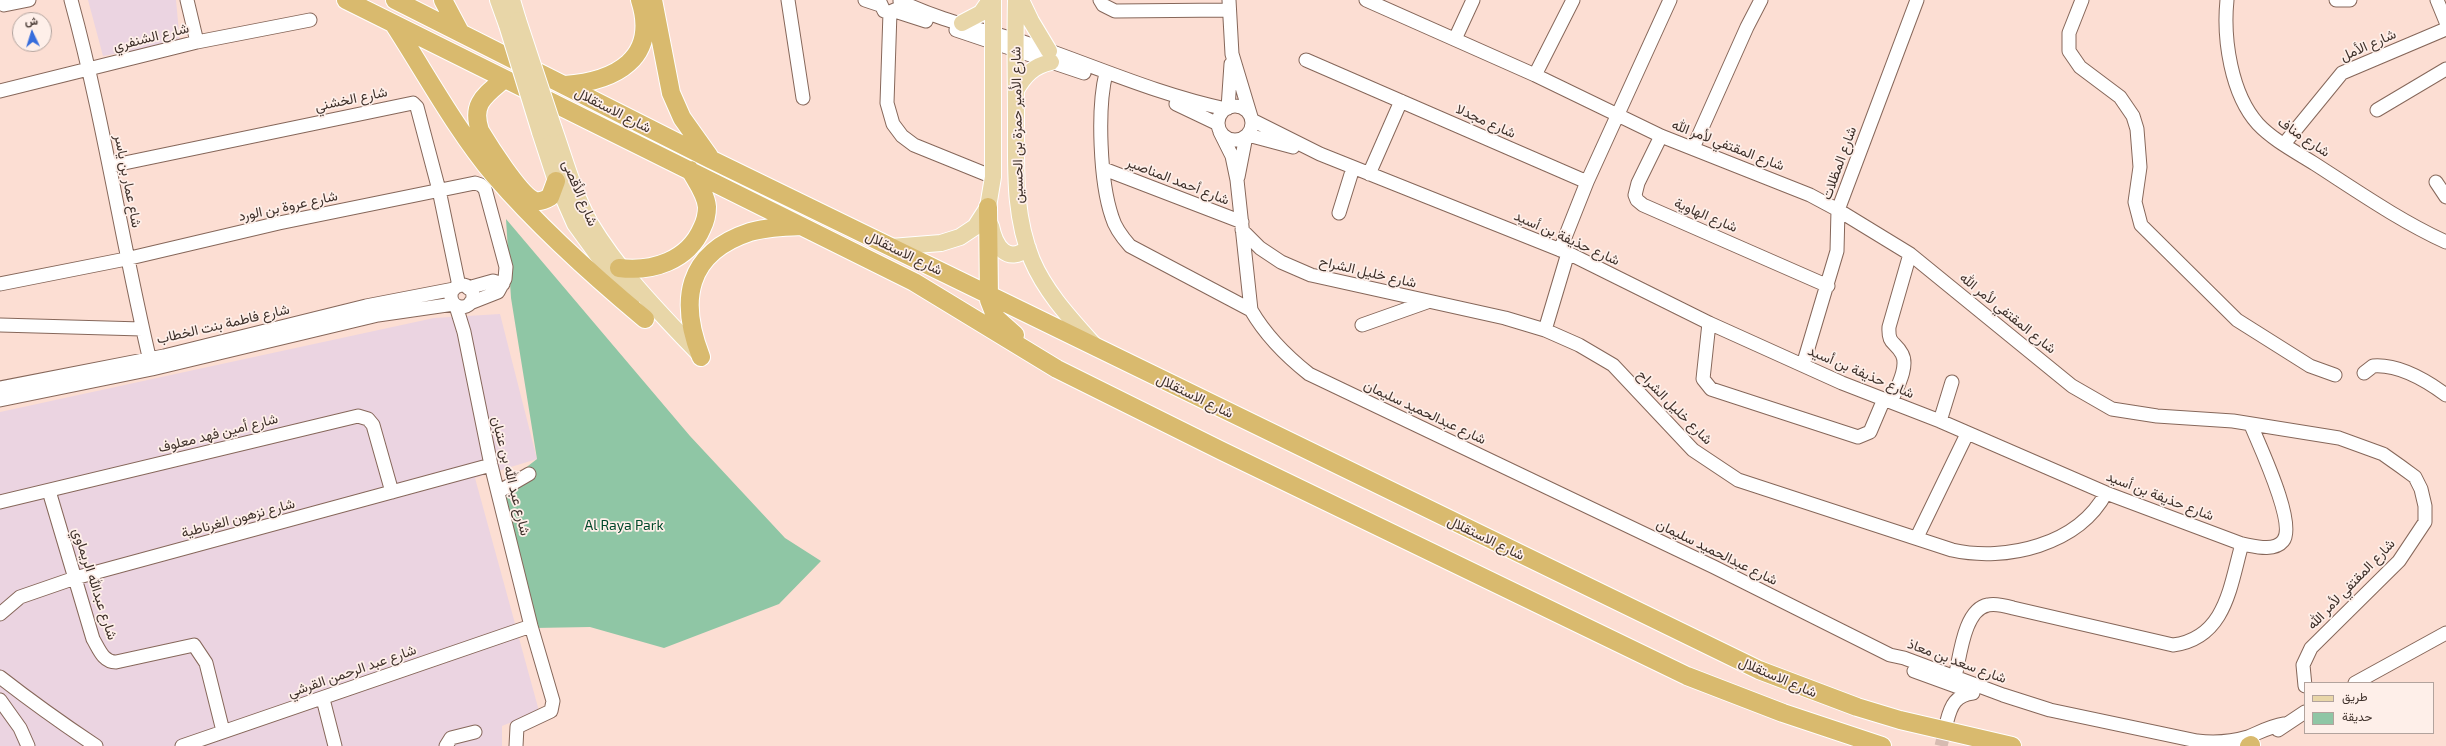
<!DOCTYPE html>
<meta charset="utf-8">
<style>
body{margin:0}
#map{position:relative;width:2446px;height:746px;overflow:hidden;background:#fcded3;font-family:"Exo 2",Vazirmatn,sans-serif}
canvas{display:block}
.legend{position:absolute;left:2304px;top:682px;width:130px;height:52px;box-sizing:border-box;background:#feefe9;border:1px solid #b2a39d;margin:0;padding:5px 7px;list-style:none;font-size:12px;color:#3f312b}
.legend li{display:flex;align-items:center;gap:8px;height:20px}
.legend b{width:20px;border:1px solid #b2a39d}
.north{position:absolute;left:12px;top:12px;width:40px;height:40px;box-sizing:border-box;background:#feefe9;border:1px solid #b2a39d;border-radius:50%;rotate:356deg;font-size:11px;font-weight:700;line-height:16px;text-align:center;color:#3f312b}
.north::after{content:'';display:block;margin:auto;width:14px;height:18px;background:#366ddc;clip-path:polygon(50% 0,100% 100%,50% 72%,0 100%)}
</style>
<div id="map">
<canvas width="2446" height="746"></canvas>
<ul class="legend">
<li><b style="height:5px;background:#e8d6a8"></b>طريق</li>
<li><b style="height:11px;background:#8fc6a5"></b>حديقة</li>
</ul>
<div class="north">ش</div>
</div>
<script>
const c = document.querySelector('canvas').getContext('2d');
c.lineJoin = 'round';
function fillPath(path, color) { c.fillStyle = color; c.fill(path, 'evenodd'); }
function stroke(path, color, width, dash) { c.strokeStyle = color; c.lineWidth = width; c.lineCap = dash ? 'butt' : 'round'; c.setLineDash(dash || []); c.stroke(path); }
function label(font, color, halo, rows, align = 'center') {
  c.font = font + ' "Exo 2",Vazirmatn,sans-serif'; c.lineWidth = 3.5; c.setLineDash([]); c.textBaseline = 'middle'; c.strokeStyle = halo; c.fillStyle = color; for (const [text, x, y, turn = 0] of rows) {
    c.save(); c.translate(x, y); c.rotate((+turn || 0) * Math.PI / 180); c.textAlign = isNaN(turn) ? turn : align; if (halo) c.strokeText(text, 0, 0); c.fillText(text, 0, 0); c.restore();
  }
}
const commercial = new Path2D(`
 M88,0H176L180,43L103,56Z
 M500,314L537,459L475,478L539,711L502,726V746H0V412L434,318Z`);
const green = new Path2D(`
 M506,219L690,436L785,538L821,561L779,604L664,648L590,627L534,628L497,490L537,459L511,298Z`);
const minorTunnel = new Path2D(`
 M1941,746L1947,722`);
const minor = new Path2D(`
 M71,0C104,120 122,244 151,365
 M187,0L197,42
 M788,0L803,98
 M865,0L880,5
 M879,0L884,11L890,12L897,9
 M1100,0L1103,5L1115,11L1229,10
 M1229,0L1232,54L1251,117
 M1366,0L1535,75L1661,136L1810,195L1838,210L1910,254L2072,386L2112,409L2157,416L2233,421L2339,438L2383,454L2400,466L2415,477L2421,489L2425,506V522L2399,561L2311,648L2303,665L2305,686
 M2082,0L2069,33V51L2080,67L2120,97L2133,116L2137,129L2140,167L2135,202L2141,225L2237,320L2310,366L2335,375
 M2227,0C2223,39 2231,94 2258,124C2273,140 2296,152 2315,164C2357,191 2400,221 2446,242
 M2336,0H2350
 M2437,0L2446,22
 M900,1C942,22 991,31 1036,46C1099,68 1160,95 1226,109
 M4,5L29,0
 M895,11L926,21
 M890,12L887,103L893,124L902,136L914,145L993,177
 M956,30L1084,73
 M1455,39L1473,0
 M1306,60L1587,182
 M1106,73C1097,109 1100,182 1112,217C1115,228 1122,237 1130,246L1251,310C1266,336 1285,355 1309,374L1714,567L1890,655L1904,658L2003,695L2050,710L2197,741C2214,743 2231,742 2248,737C2260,732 2271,726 2284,724
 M1535,75L1573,0
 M0,91L197,42L310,20
 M1176,104L1218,124
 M1218 123a17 17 0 1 1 34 0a17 17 0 1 1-34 0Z
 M1228,108L1231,64
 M2377,110L2446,69
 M1252,120L1320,154L1568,253L1709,323L1842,383L1940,421L2106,493L2242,544C2254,546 2274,552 2283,541C2297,524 2259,445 2251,425
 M1220,132L1232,156L1237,180L1251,310
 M1248,135L1293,147
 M1661,136L1638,183L1635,195L1637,200L1643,205L1828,286
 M2284,144L2342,73L2446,29
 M1693,148L1747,27L1761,0
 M110,166L413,103L417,107L439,190L459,286
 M1104,169L1242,222
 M1369,174L1401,101
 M1238,177L1246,136
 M2436,182L2446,197
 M1339,213L1353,168
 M1242,230L1260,248L1281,262L1311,275L1505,318L1545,330L1579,345L1613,365L1693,450L1738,480L1952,550C2006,562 2078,545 2106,493
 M1560,250L1587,182L1670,0
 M0,284L126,259L279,223L475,183L481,185L485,189L506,267L505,279L498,292L470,303
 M451 296a11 11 0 1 1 22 0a11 11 0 1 1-22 0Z
 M468,288L493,281L503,284
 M456,306L464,332L491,465L531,626L553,701L551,711L517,727L516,746
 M1709,323L1703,379L1711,389L1858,437L1870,432L1884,399
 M0,325L142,329
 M1362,325L1427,302
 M1545,330L1568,253
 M1803,365L1837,251L1838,210L1917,0
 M2364,373L2373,366C2398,364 2427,381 2446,395
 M0,388L164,356L366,306L454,289
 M0,400L152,369L378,315L454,304
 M1891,402C1896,389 1909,367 1902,354C1895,341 1888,345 1889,327L1910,254
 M1940,421L1952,382
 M49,491L93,639C99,649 103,662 116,662L194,645L206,663L223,731
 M498,492L529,474
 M0,502L358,416L368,419L373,425L392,492
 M1917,537L1967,434
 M0,614L20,597L75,578L491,465
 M1914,671L1969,691
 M0,677C32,702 63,724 96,746
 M1955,677C1960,657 1964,609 1988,605C1996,603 2006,606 2013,608L2173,645C2226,638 2230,586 2242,544
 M2355,683L2446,633
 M323,699L335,746
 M0,700L20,728L28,746
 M1947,721C1951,705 1956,695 1973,693
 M2278,730L2305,712
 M182,746L531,626
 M446,746L451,738L475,732`);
const major = new Path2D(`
 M498,0L507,25
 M512,0L518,20
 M1016,0C1015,42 1016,83 1016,125C1016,171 1014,216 1032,260C1046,293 1071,319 1095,346
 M1021,0L1031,21L1049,51
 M962,23L981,13L990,0
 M1016,90C1025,75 1033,66 1051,62
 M554,129C565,160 574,194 590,223C620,273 661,314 701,356
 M540,132L556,181L575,224L631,301
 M991,226C995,246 1007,265 1028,248
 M891,247L941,243L960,237L975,227L988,207L993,177V0`);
const highway = new Path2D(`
 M346,0L914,282L1057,369L1222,451L1687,676L1783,713L1882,746
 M395,0L710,159L1759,670L1857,707L1900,720L2012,746
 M443,0L460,32
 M653,0L671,93L682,118L709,156
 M395,26C426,74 457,131 494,175C539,227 592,275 645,319
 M503,80C484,96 471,104 480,131C489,146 519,193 533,200C539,203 545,200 550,197L556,181
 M565,85C615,81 659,59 640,0
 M988,207L989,300L996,318L1015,335
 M619,268C652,272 688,261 702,228C705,222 707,214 707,207C706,194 696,181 690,170
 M701,357C679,301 686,253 750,232C766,227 784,227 801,226
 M2249,746L2251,745`);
const majorBridge = new Path2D(`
 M518,20L554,129
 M507,25L540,132`);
const streetNames = [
 ["شارع الشنفري",151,37,-14],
 ["شارع الأمل",2368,45,-24],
 ["شارع الخشني",351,99,-12],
 ["شارع الاستقلال",613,110,27],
 ["شارع مجدلا",1486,121,24],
 ["شارع الأمير حمزة بن الحسين",1017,125,-91],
 ["شارع مناف",2304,137,34],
 ["شارع المقتفي لأمر الله",1728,145,21],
 ["شارع المظلات",1839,163,-70],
 ["شاع عمار بن ياسر",128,181,79],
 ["شارع أحمد المناصير",1178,181,21],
 ["شارع الأقصى",580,193,67],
 ["شارع عروة بن الورد",288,206,-12],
 ["شارع الهاوية",1706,215,23],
 ["شارع حذيفة بن أسيد",1567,238,24],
 ["شارع الاستقلال",904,253,26],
 ["شارع خليل الشراح",1368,272,13],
 ["شارع المقتفي لأمر الله",2008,313,39],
 ["شارع فاطمة بنت الخطاب",223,324,-13],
 ["شارع حذيفة بن أسيد",1861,372,23],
 ["شارع الاستقلال",1195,396,26],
 ["شارع خليل الشراح",1675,407,45],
 ["شارع عبدالحميد سليمان",1425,412,25],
 ["شارع أمين فهد معلوف",218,433,-14],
 ["شارع عبد الله بن عتبان",511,476,76],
 ["شارع حذيفة بن أسيد",2160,496,21],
 ["شارع نزهون الغرناطية",238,518,-15],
 ["شارع الاستقلال",1486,538,26],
 ["شارع عبدالحميد سليمان",1717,552,26],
 ["شارع عبدالله الريماوي",95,584,72],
 ["شارع المقتفي لأمر الله",2351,584,-46],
 ["شارع سعد بن معاذ",1957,661,20],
 ["شارع عبد الرحمن القرشي",352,671,-19],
 ["شارع الاستقلال",1778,677,23]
];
const parkNames = [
 ["Al Raya Park",624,525]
];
fillPath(commercial, '#ebd4e1');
fillPath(green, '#8fc6a5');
stroke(minorTunnel, '#d6bbb1', 13, [13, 6]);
stroke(minor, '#86675a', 15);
stroke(major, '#fff', 18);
stroke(highway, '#fff', 20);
stroke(minor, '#fff', 13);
stroke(major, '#e8d6a8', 16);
stroke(highway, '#d9ba6e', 18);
stroke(majorBridge, '#fff', 18, []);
stroke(majorBridge, '#e8d6a8', 16);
label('14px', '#3f312b', '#feefe9', streetNames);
label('14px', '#00482a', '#feefe9', parkNames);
</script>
